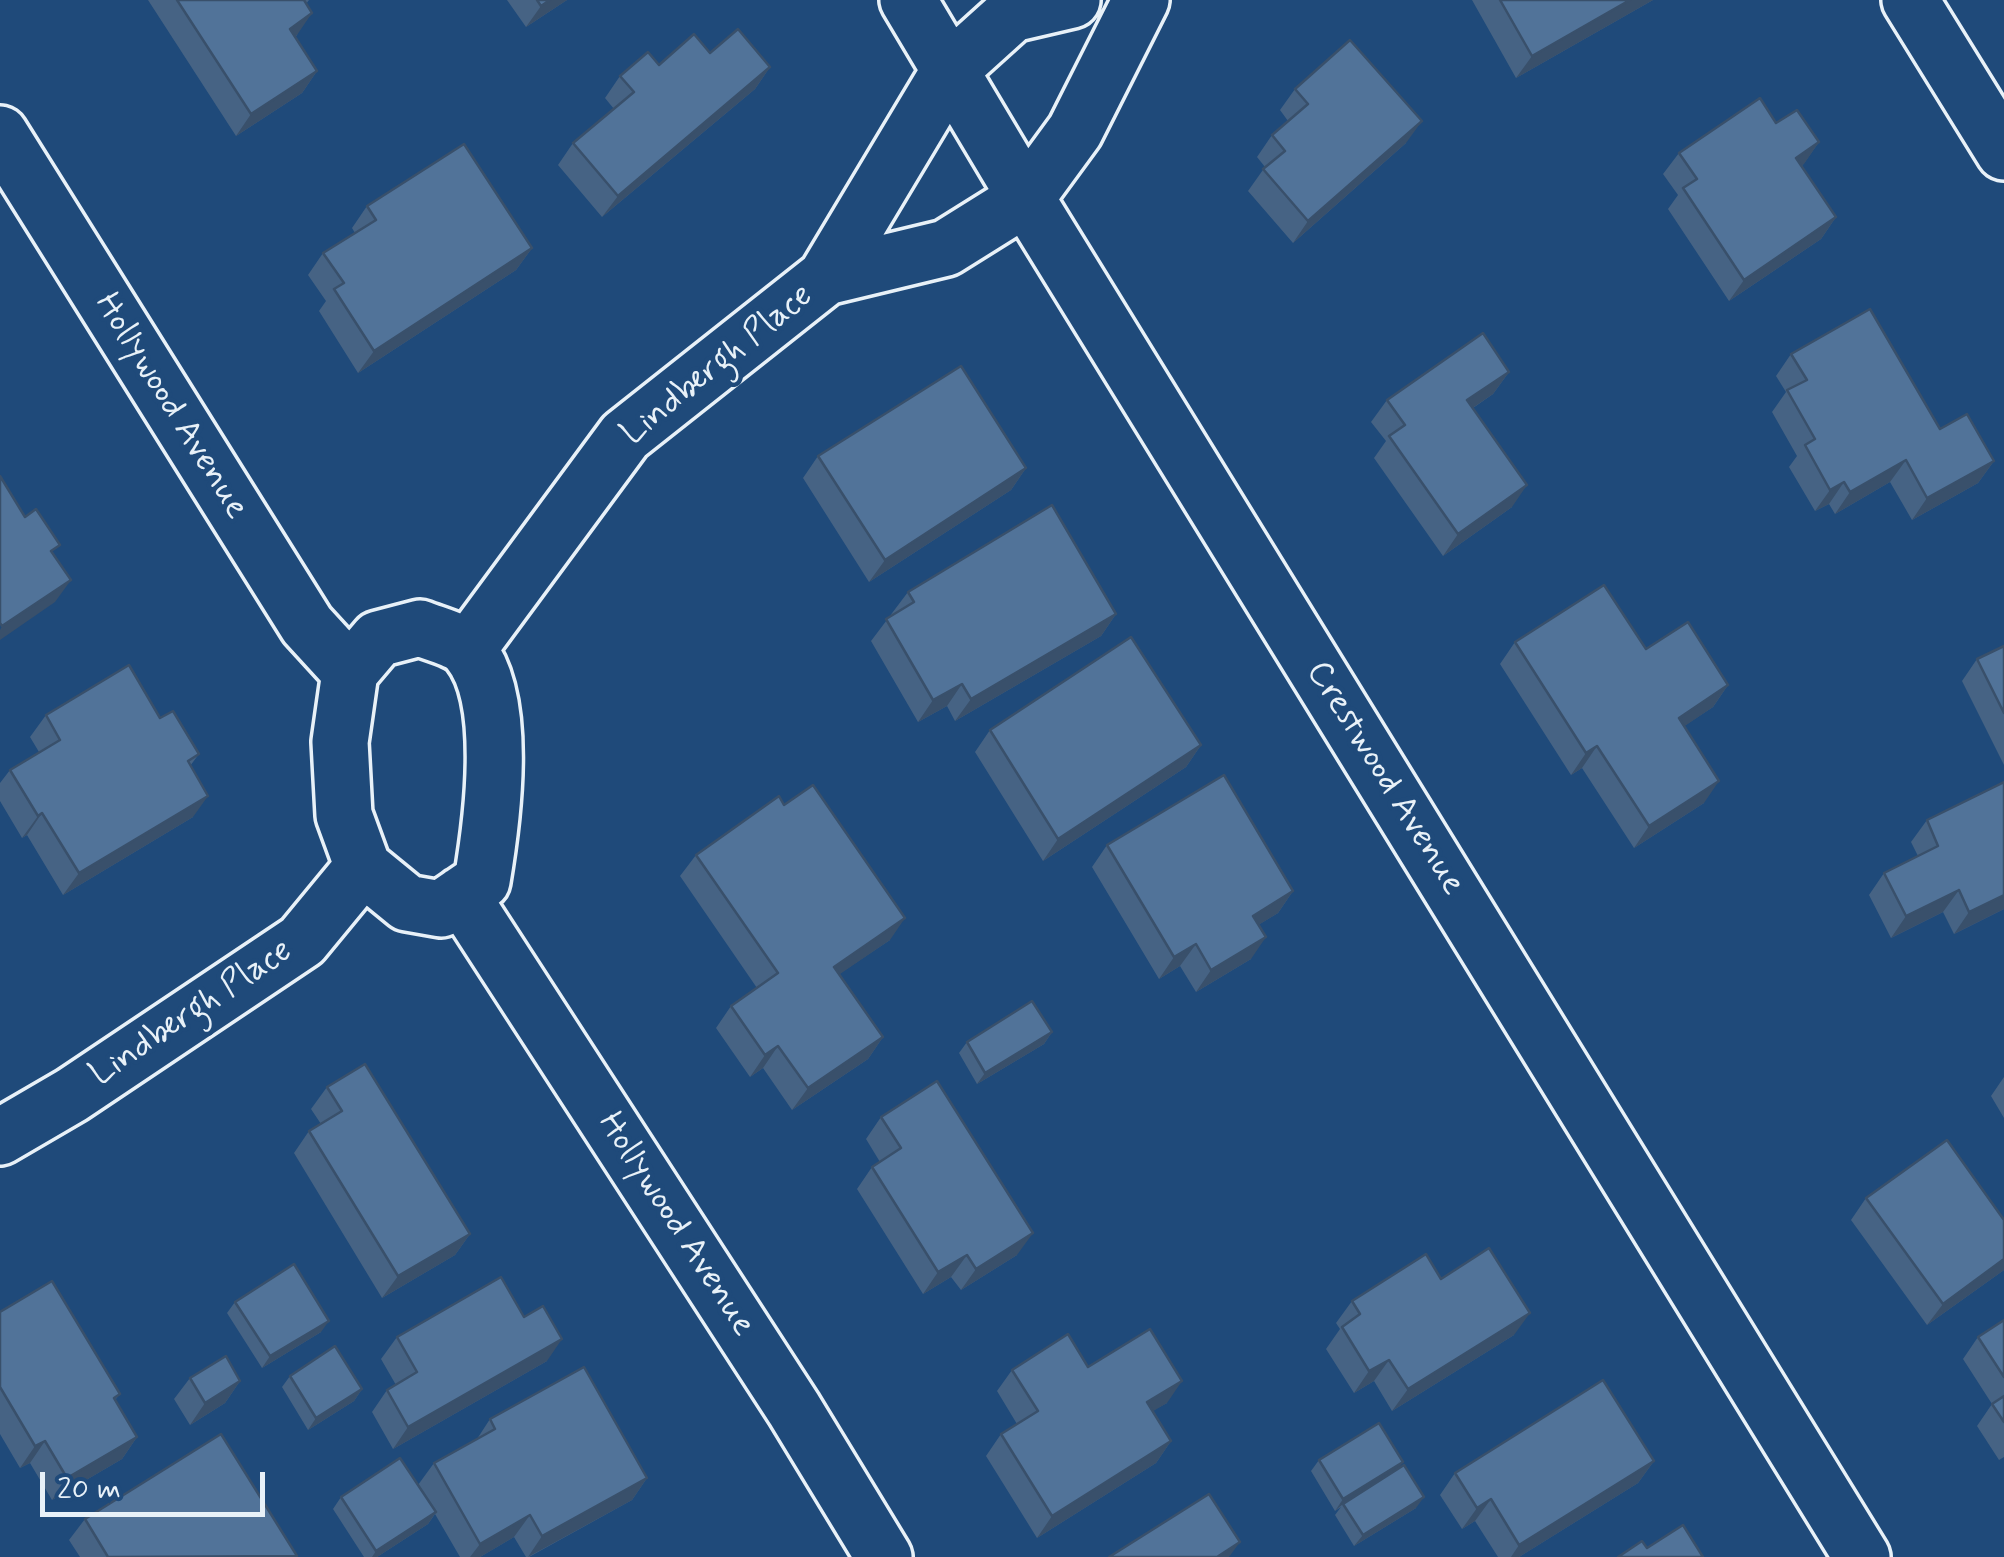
<!DOCTYPE html>
<style>
body{margin:0}
#map{position:relative;width:2004px;height:1557px;overflow:hidden;background:#1f4a7a;font-family:Mynerve,sans-serif}
canvas{display:block}
.scale{position:absolute;left:40px;top:1472px;width:225px;height:45px;box-sizing:border-box;border:5px solid #e8f1f8;border-top:0;padding-left:12px;font-size:30px;line-height:35px;white-space:nowrap;color:#e8f1f8;-webkit-text-stroke:8px #1f4a7a;paint-order:stroke}
</style>
<div id="map">
<canvas width="2004" height="1557"></canvas>
<div class="scale">20 m</div>
</div>
<script>
const c = document.querySelector('canvas').getContext('2d');
c.lineJoin = 'round';
function stroke(path, color, width, dash) { c.strokeStyle = color; c.lineWidth = width; c.lineCap = dash ? 'butt' : 'round'; c.setLineDash(dash || []); c.stroke(path); }
function fillPath(path, color) { c.fillStyle = color; c.fill(path, 'evenodd'); }
function label(font, color, halo, rows, align = 'center') {
  c.font = font + ' Mynerve,sans-serif'; c.lineWidth = 9; c.setLineDash([]); c.textBaseline = 'middle'; c.strokeStyle = halo; c.fillStyle = color; for (const [text, x, y, turn = 0] of rows) {
    c.save(); c.translate(x, y); c.rotate((+turn || 0) * Math.PI / 180); c.textAlign = isNaN(turn) ? turn : align; if (halo) c.strokeText(text, 0, 0); c.fillText(text, 0, 0); c.restore();
  }
}
const minor = new Path2D(`
 M908,0L1026,198L1862,1557
 M1910,0L2004,152
 M0,134L307,625L350,672
 M826,277L946,248L1026,198L1075,131L1141,0
 M420,628C434,634 460,640 469,651C509,700 492,822 482,881L441,909L407,903L363,867L344,815L340,742L350,672L378,639Z
 M468,649L625,436L826,277L950,70L1012,14L1072,0
 M461,895L794,1409L884,1557
 M0,1137L72,1095L302,941L363,867`);
const wall = new Path2D(`
 M148,0H309L306,4L297,35L295,37L317,71L302,93L236,136Z
 M507,0H567L526,27Z
 M1472,0H1653L1516,78Z
 M710,53L770,67L755,89L602,217L558,165L573,143L614,109L605,98L620,76Z
 M1295,89L1406,143L1293,243L1248,191L1265,167L1257,157L1272,135L1288,121L1280,110Z
 M1819,142L1802,166L1836,217L1821,239L1729,301L1668,209L1678,195L1663,174L1679,153Z
 M367,206L532,248L516,270L358,373L319,311L326,301L308,275L323,253L355,233L352,228Z
 M1791,354L1940,429L1994,461L1978,483L1912,520L1890,482L1835,514L1829,504L1815,511L1789,467L1797,456L1772,412L1786,392L1776,376Z
 M1509,372L1493,394L1473,408L1512,507L1443,556L1374,458L1386,441L1371,422L1387,400Z
 M818,456L1026,468L1011,490L869,582L803,478Z
 M908,592L1116,614L1101,636L955,721L947,706L918,722L871,641Z
 M1515,642L1646,649L1728,685L1713,707L1684,726L1704,803L1634,848L1582,768L1571,775L1500,664Z
 M2004,646V765L1962,681L1977,659Z
 M46,715L160,718L199,754L190,766L193,817L63,895L27,835L22,838L0,801V783L10,770L39,752L30,737Z
 M990,730L1201,745L1186,767L1043,861L975,752Z
 M784,805L890,940L839,974L883,1037L868,1059L792,1110L763,1068L750,1077L716,1028L731,1006L757,988L680,876L696,855Z
 M1927,820L2004,909L1954,934L1943,912L1891,938L1869,895L1884,873L1918,856L1911,842Z
 M1107,845L1293,891L1278,913L1258,925L1251,959L1196,992L1180,966L1159,979L1092,867Z
 M1052,1032L1044,1044L977,1084L959,1053L967,1042Z
 M2004,1077V1118L1991,1096Z
 M327,1087L470,1234L455,1255L382,1298L294,1153L309,1131L321,1124L311,1109Z
 M881,1117L1017,1255L961,1290L951,1277L923,1294L857,1189L872,1167L880,1162L866,1139Z
 M1866,1198L2004,1220V1270L1927,1325L1851,1220Z
 M1441,1279L1514,1335L1392,1411L1374,1381L1354,1393L1326,1349L1340,1329L1336,1323L1352,1301Z
 M235,1302L321,1332L262,1368L227,1313Z
 M0,1312L120,1394L115,1400L137,1437L122,1459L52,1500L30,1463L20,1468L0,1434Z
 M2004,1320V1457L1999,1460L1977,1426L1992,1404L1963,1359L1978,1337Z
 M397,1337L547,1361L393,1449L372,1412L387,1390L396,1385L381,1359Z
 M1012,1370L1167,1403L1152,1411L1171,1441L1156,1463L1037,1538L986,1456L1001,1434L1017,1424L997,1391Z
 M290,1376L362,1389L354,1401L308,1430L282,1387Z
 M190,1378L240,1381L225,1403L190,1425L174,1399Z
 M490,1419L647,1478L632,1500L529,1557H526L514,1537L480,1557H460L435,1514L428,1524L377,1557H364L333,1509L341,1497L418,1485L434,1463L477,1439Z
 M1319,1460L1398,1469L1416,1508L1354,1546L1335,1515L1341,1507L1335,1511L1311,1471Z
 M1654,1461L1638,1483L1519,1557H1498L1475,1521L1462,1529L1440,1495L1455,1473Z
 M85,1519L296,1557H80L69,1540Z`);
const shadedWall = new Path2D(`
 M550,0H567L526,27L541,6Z
 M1630,0H1653L1516,78L1532,56Z
 M312,13L297,35L274,51L290,29Z
 M770,67L755,89L602,217L618,196Z
 M317,71L302,93L236,136L251,114Z
 M1422,121L1406,143L1293,243L1308,221Z
 M1819,142L1804,164L1781,179L1796,158Z
 M1836,217L1821,239L1729,301L1744,280Z
 M532,248L516,270L358,373L374,351Z
 M1509,372L1493,394L1452,422L1467,400Z
 M1906,460L1890,482L1835,514L1850,492Z
 M1994,461L1978,483L1912,520L1927,498Z
 M1026,468L1011,490L869,582L885,560Z
 M1844,482L1829,504L1815,511L1830,490Z
 M1527,485L1512,507L1443,556L1458,534Z
 M71,580L55,602L0,640V630L2,626Z
 M1116,614L1101,636L955,721L971,699Z
 M962,684L947,706L918,722L933,700Z
 M1728,685L1713,707L1664,740L1679,718Z
 M1201,745L1186,767L1043,861L1058,839Z
 M1597,746L1582,768L1571,775L1586,753Z
 M1719,781L1704,803L1634,848L1649,826Z
 M208,796L193,817L63,895L79,873Z
 M42,813L27,835L22,838L38,816Z
 M1959,890L1943,912L1891,938L1906,916Z
 M1293,891L1278,913L1237,938L1253,916Z
 M2004,895V909L1954,934L1969,912Z
 M905,918L890,940L818,989L834,967Z
 M1266,937L1251,959L1196,992L1211,970Z
 M1196,944L1180,966L1159,979L1174,957Z
 M1052,1032L1044,1044L977,1084L985,1073Z
 M883,1037L868,1059L792,1110L808,1088Z
 M778,1046L763,1068L750,1077L765,1055Z
 M1033,1233L1017,1255L961,1290L976,1269Z
 M470,1234L455,1255L382,1298L398,1276Z
 M967,1255L951,1277L923,1294L938,1272Z
 M2004,1259V1270L1927,1325L1943,1304Z
 M1530,1313L1514,1335L1392,1411L1408,1389Z
 M329,1321L321,1332L262,1368L270,1356Z
 M562,1339L547,1361L393,1449L408,1427Z
 M1389,1360L1374,1381L1354,1393L1369,1371Z
 M240,1381L225,1403L190,1425L205,1403Z
 M1182,1381L1167,1403L1131,1424L1147,1402Z
 M362,1389L354,1401L308,1430L316,1418Z
 M137,1437L122,1459L52,1500L67,1478Z
 M45,1441L30,1463L20,1468L35,1446Z
 M1171,1441L1156,1463L1037,1538L1052,1516Z
 M1654,1461L1638,1483L1519,1557H1511L1519,1545Z
 M1403,1462L1395,1474L1343,1504L1335,1511L1343,1499Z
 M647,1478L632,1500L528,1557L542,1536Z
 M1424,1497L1416,1508L1354,1546L1363,1535Z
 M1491,1499L1475,1521L1462,1529L1477,1508Z
 M436,1512L428,1524L377,1557H372L376,1551Z
 M530,1515L514,1537L480,1557H470L480,1544Z
 M1240,1542L1229,1557H1217Z`);
const building = new Path2D(`
 M177,0H304L312,13L290,29L317,71L251,114Z
 M537,0H550L541,6Z
 M1500,0H1630L1532,56Z
 M738,29L770,67L618,196L573,143L634,92L620,76L648,52L659,65L694,34L710,53Z
 M1350,40L1422,121L1308,221L1263,169L1285,151L1272,135L1308,104L1295,89Z
 M1760,98L1776,123L1797,110L1819,142L1796,158L1836,217L1744,280L1683,188L1697,179L1679,153Z
 M464,144L532,248L374,351L334,289L344,283L323,253L376,220L367,206Z
 M1870,309L1940,429L1967,414L1994,461L1927,498L1906,460L1850,492L1844,482L1830,490L1805,445L1815,439L1787,390L1807,380L1791,354Z
 M1483,333L1509,372L1467,400L1527,485L1458,534L1389,436L1405,425L1387,400Z
 M961,366L1026,468L885,560L818,456Z
 M0,476L25,517L36,509L60,545L51,551L71,580L2,626L0,623Z
 M1052,505L1116,614L971,699L962,684L933,700L886,619L914,602L908,592Z
 M1604,585L1646,649L1688,622L1728,685L1679,718L1719,781L1649,826L1597,746L1586,753L1515,642Z
 M1131,637L1201,745L1058,839L990,730Z
 M2004,646V713L1977,659Z
 M129,665L160,718L173,711L199,754L188,761L208,796L79,873L42,813L38,816L10,770L60,740L46,715Z
 M1224,775L1293,891L1253,916L1266,937L1211,970L1196,944L1174,957L1107,845Z
 M2004,782V895L1969,912L1959,890L1906,916L1884,873L1938,846L1927,820Z
 M813,785L905,918L834,967L883,1037L808,1088L778,1046L765,1055L731,1006L778,973L696,855L779,796L784,805Z
 M1032,1001L1052,1032L985,1073L967,1042Z
 M365,1064L470,1234L398,1276L309,1131L342,1111L327,1087Z
 M937,1081L1033,1233L976,1269L967,1255L938,1272L872,1167L901,1148L881,1117Z
 M1947,1140L2004,1220V1259L1943,1304L1866,1198Z
 M1489,1248L1530,1313L1408,1389L1389,1360L1369,1371L1342,1327L1360,1314L1352,1301L1426,1254L1441,1279Z
 M294,1264L329,1321L270,1356L235,1302Z
 M501,1277L524,1317L543,1306L562,1339L408,1427L387,1390L417,1372L397,1337Z
 M52,1281L120,1394L114,1398L137,1437L67,1478L45,1441L35,1446L0,1387V1312Z
 M2004,1320V1377L1978,1337Z
 M1150,1329L1182,1381L1147,1402L1171,1441L1052,1516L1001,1434L1038,1411L1012,1370L1068,1334L1088,1367Z
 M335,1346L362,1389L316,1418L290,1376Z
 M226,1356L240,1381L205,1403L190,1378Z
 M584,1367L647,1478L542,1536L530,1515L480,1544L434,1463L495,1429L490,1419Z
 M1603,1380L1654,1461L1519,1545L1491,1499L1477,1508L1455,1473Z
 M2004,1396V1422L1992,1404Z
 M1379,1423L1403,1462L1343,1499L1319,1460Z
 M221,1434L297,1556L108,1557L85,1519Z
 M400,1458L436,1512L376,1551L341,1497Z
 M1404,1465L1424,1497L1363,1535L1343,1504Z
 M1209,1494L1240,1542L1217,1557H1109Z
 M1683,1525L1703,1557H1618L1642,1541L1647,1548Z`);
const streetNames = [
 ["Lindbergh Place",718,366,-39],
 ["Hollywood Avenue",170,407,58],
 ["Crestwood Avenue",1384,779,58],
 ["Lindbergh Place",192,1014,-34],
 ["Hollywood Avenue",675,1225,57]
];
stroke(minor, '#e8f1f8', 62);
stroke(minor, '#1f4a7a', 55);
fillPath(wall, '#466384');
fillPath(shadedWall, '#39506b');
fillPath(building, '#517399');
stroke(building, '#39506b', 2.5);
label('35px', '#e8f1f8', '#1f4a7a', streetNames);
</script>
